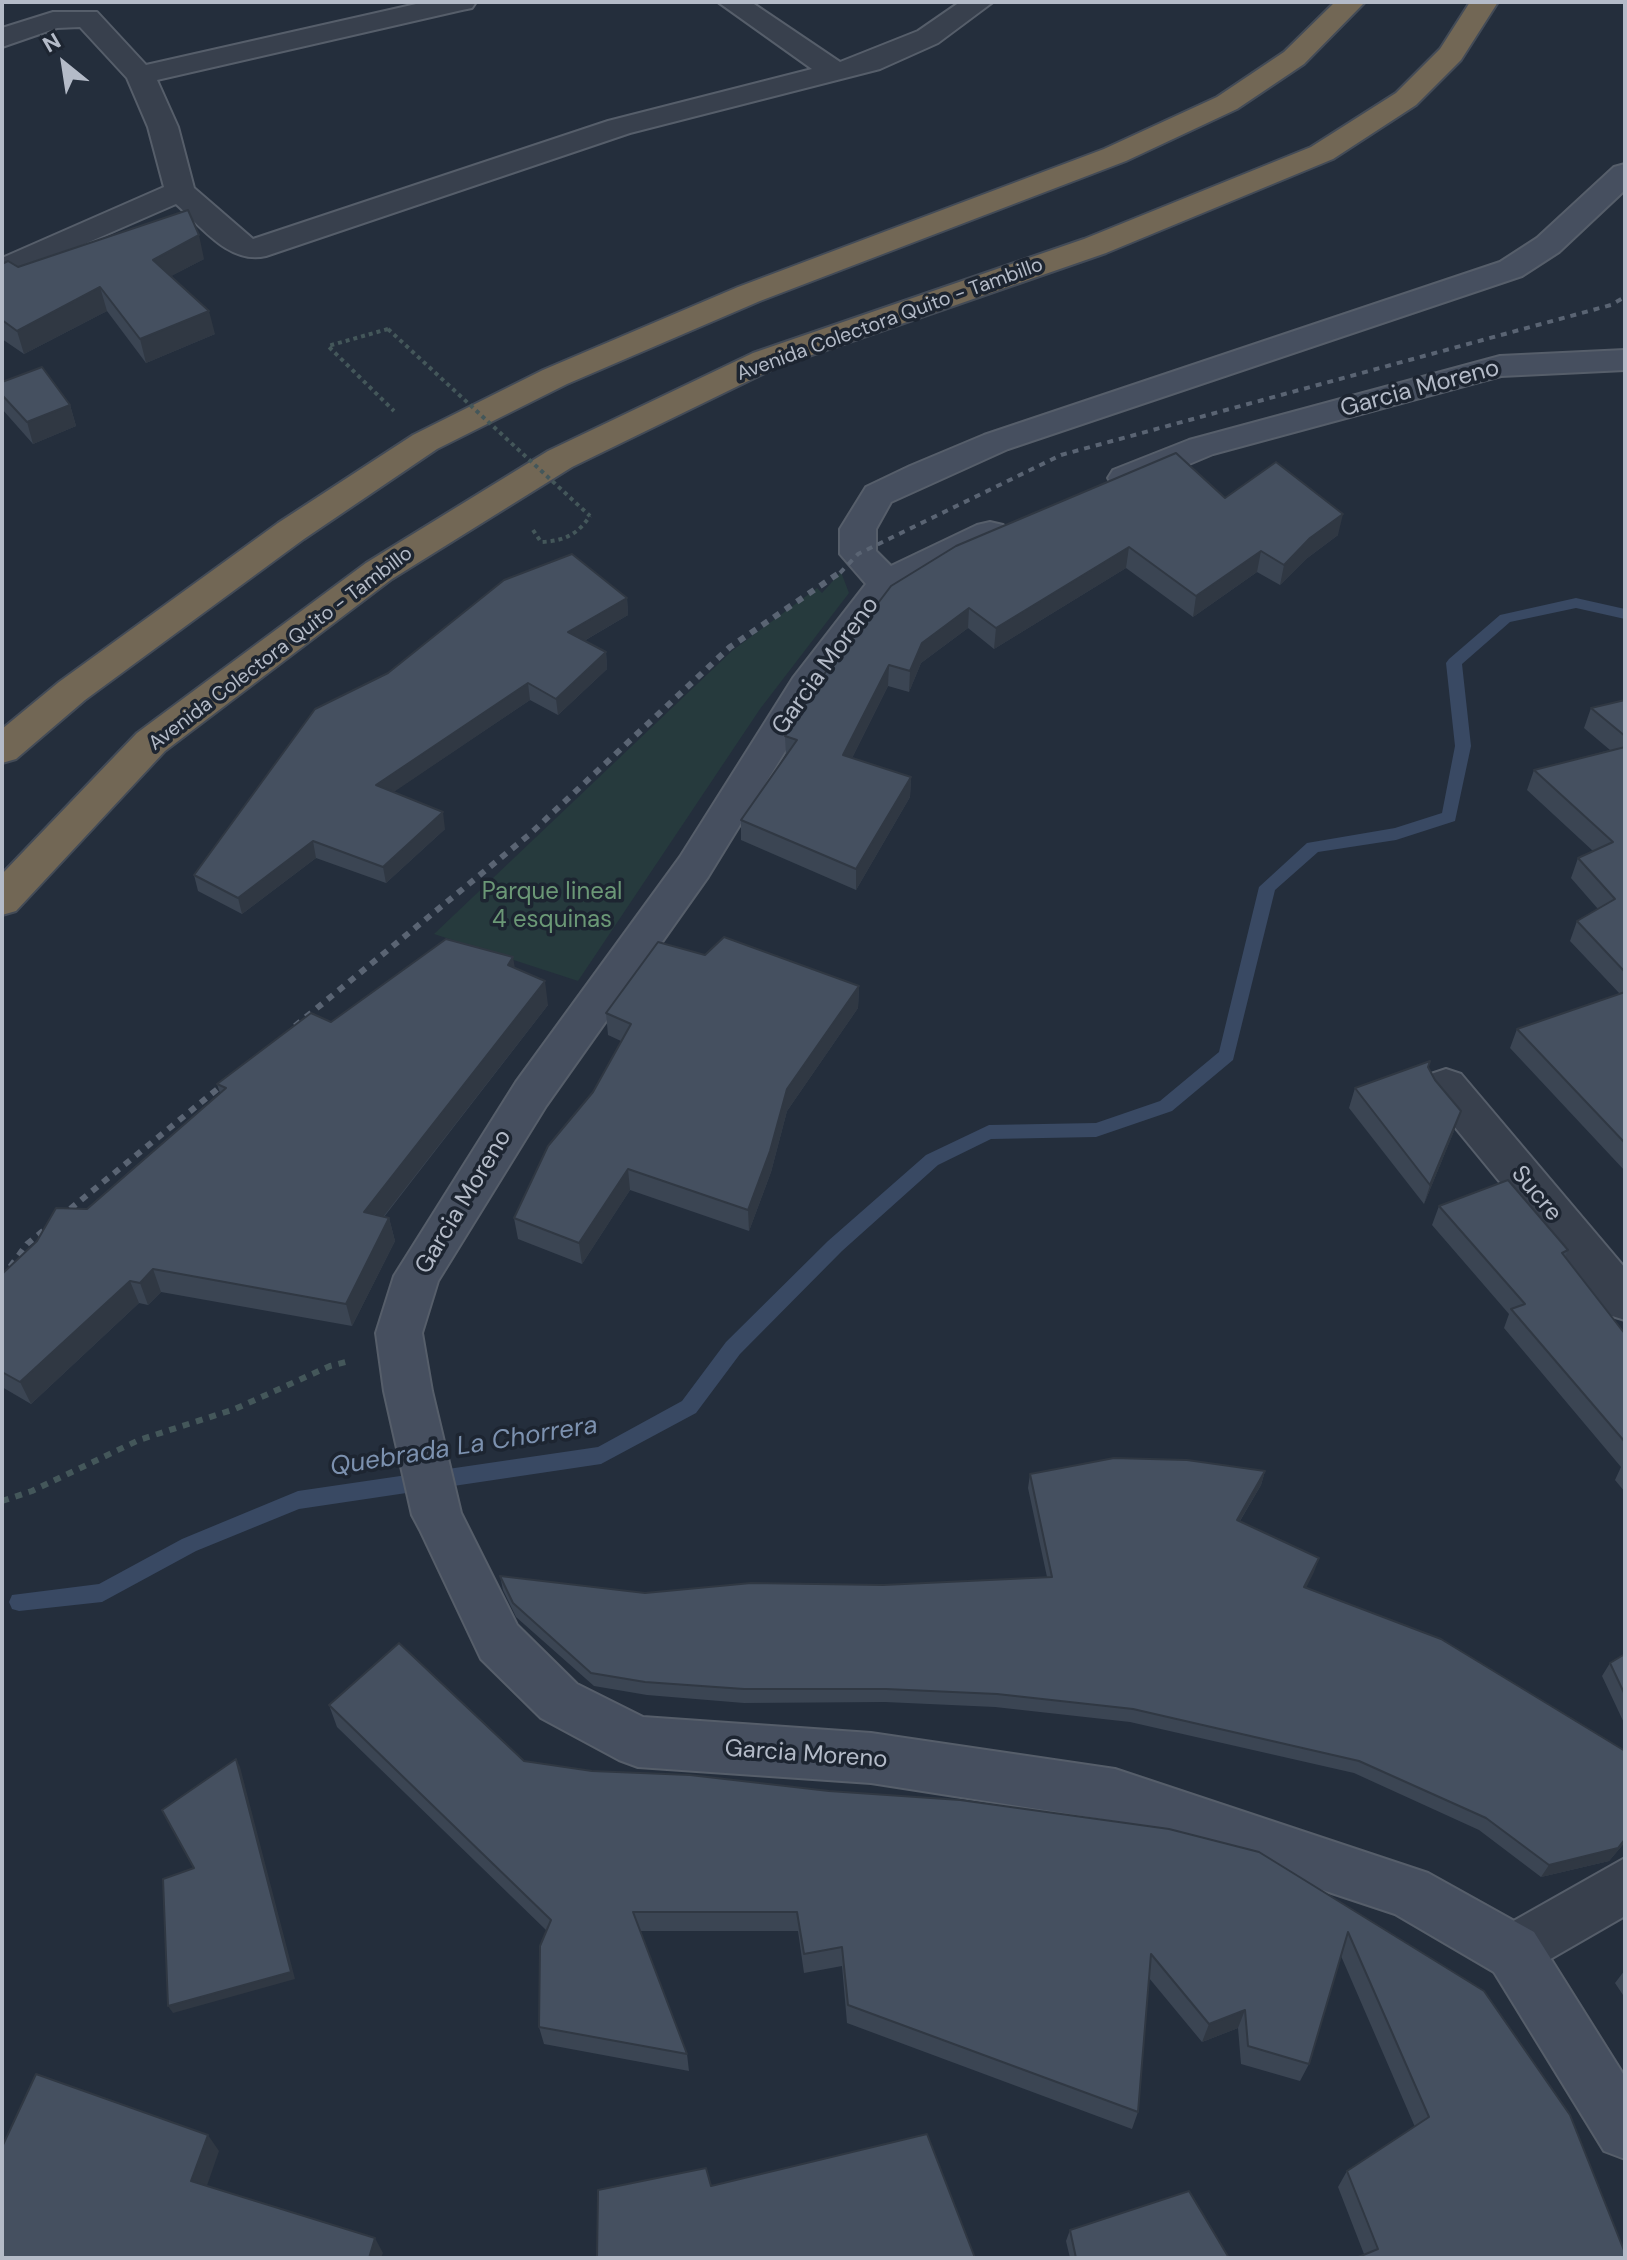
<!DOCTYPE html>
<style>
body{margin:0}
#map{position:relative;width:1627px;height:2260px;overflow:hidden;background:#242e3c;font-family:"DM Sans",sans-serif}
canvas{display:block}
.frame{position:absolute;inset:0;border:4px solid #b4bbc8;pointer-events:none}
.north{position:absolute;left:24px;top:24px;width:80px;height:80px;-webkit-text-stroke:6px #1d2531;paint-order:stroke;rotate:330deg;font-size:22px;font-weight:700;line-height:32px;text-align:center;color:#b4bbc8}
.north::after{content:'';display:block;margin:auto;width:28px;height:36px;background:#b4bbc8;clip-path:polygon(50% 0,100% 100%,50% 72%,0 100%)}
</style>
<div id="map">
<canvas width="1627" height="2260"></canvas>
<div class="frame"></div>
<div class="north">N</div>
</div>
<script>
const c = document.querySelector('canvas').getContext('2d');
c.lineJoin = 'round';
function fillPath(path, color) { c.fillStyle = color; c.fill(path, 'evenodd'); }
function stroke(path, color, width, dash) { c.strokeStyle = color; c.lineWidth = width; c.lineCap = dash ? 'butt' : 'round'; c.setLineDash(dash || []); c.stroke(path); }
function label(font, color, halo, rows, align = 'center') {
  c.font = font + ' "DM Sans",sans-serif'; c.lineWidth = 7; c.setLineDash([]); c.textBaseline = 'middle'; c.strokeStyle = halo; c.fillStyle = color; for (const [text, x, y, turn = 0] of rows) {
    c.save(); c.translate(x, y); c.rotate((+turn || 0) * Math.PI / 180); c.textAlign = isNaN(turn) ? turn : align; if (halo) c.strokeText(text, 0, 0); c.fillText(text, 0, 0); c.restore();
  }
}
const green = new Path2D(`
 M841,572L849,593L760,709L578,981L434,934L733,650L817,588L822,593Z`);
const stream = new Path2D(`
 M1576,598L1625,609V619L1576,608L1510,622L1462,664L1471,746L1455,821L1396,840L1318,852L1275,890L1233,1060L1172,1111L1096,1137L991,1139L938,1165L842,1251L740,1354L696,1413L601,1464L299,1509L196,1551L102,1602L19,1611L12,1609L9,1602L12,1595L99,1584L182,1539L298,1491L598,1447L682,1401L726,1342L828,1241L926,1155L989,1125L1096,1123L1160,1101L1219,1052L1259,887L1307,843L1395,828L1442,813L1455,746L1446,663L1449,659L1500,615Z`);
const pathFar1 = new Path2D(`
 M388,329L328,346L394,411
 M533,530L541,542C564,541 577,535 590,516`);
const path = new Path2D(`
 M2,1501L32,1491L139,1440L235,1409L330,1366L350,1361`);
const street = new Path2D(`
 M425,2H476L472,8L462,10L157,80L178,127L194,188L253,239L608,121L812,69L718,2H751L840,62L918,31L960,2H993L938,43L880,69L630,133L266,256C229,265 201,226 176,204L2,280V258L164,187L148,127L127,78L80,27L57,28L2,47V28L53,12H97L146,65Z
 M1446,1069L1461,1074L1625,1268V1320L1609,1315L1431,1098L1424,1086L1431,1074Z
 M1625,1858V1916L1514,1980L1494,1972L1486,1952L1494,1932Z`);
const secondary = new Path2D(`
 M1625,164V190L1559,252L1522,276L1008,449L891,502L876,529V551L891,566L977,525L990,522L1003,525L1008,533L1003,541L899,591L819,696L708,877L546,1106L438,1281L422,1333L432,1391L461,1513L517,1625L577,1684L643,1717L871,1733L1115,1769L1428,1873L1534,1932L1625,2077V2159L1604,2151L1494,1972L1395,1914L1115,1821L871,1783L638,1767L619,1760L541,1718L481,1659L420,1530L412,1515L384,1391L376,1333L394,1276L516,1082L680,857L793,678L866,584L840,554V529L866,487L910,466L984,435L1500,262L1537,238L1614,167Z
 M1625,350V370L1501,376L1213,454L1137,486L1125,489L1113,486L1108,478L1113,470L1189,440L1500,356Z`);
const highway = new Path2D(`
 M1335,2H1365L1304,64L1237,109L1126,161L760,301L567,384L437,449L304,539L85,700L16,759L2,763V729L59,682L278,523L413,435L543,370L738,287L1104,149L1217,97L1284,52Z
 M1470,2H1498L1461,60L1416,105L1333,159L1106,253L777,367L572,467L392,579L165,751L16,911L2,915V874L137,733L366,563L548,451L753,353L1084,239L1311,147L1396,93L1440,49Z`);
const railFar1 = new Path2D(`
 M840,573L858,554L1061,455L1611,305L1625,297`);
const rail = new Path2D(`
 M295,1026L530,834L730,647L842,571
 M2,1278L27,1244L236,1074`);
const pathBridge = new Path2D(`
 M388,329L590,516`);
const wall = new Path2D(`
 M204,259L171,276L215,334L146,363L107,311L24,354L2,339V264L18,267Z
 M2,382L70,405L76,426L33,444L2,409Z
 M1176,453L1225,498L1338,535L1306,559L1280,585L1257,572L1193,617L1126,568L994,649L968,628L921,663L909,692L888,686L852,758L911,777L910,797L856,890L741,840V820L786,756L785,736Z
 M627,598L628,615L584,641L606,652L607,669L558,715L530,700L393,792L445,829L386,883L316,858L242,914L198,891L194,875Z
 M1625,700V1171L1510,1048L1517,1029L1620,994L1570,941L1577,921L1598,909L1571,878L1578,858L1593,851L1527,790L1534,770L1610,750L1584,728L1591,708Z
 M705,955L859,986L858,1008L787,1111L771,1172L749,1231L630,1190L582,1264L518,1239L514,1218L593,1092L621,1041L608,1035L606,1013Z
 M515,968L548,1005L384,1217L389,1218L395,1241L352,1326L161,1292L148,1305L139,1303L31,1404L2,1387V1274L87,1209L220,1093L217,1084L331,1022Z
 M1428,1067L1454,1131L1424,1204L1349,1108L1355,1088Z
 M1439,1206L1568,1250L1565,1257L1625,1334V1492L1615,1480L1621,1467L1504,1328L1509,1314L1432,1225Z
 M1265,1471L1261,1485L1240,1521L1319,1558L1306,1587L1625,1751V1842L1609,1861L1541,1877L1479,1830L1354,1773L1130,1722L995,1707L885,1702L744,1703L647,1695L594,1686L516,1617L503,1590L500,1576L645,1593L883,1585L1047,1577L1028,1488L1030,1474Z
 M1625,1654V1725L1602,1676L1610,1663Z
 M329,1705L524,1761L592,1771L829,1791L1169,1829L1484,1991L1625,2253L1364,2254L1338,2187L1347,2171L1415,2127L1341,1956L1309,2064L1300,2081L1241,2064L1238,2028L1202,2042L1149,1978L1138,2112L1132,2129L847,2023L842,1966L804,1973L798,1931H640L687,2054L689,2071L544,2044L539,2027L546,1930L337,1727Z
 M1625,1970V1998L1615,1983Z
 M1070,2230L1229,2258H1070L1066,2241Z`);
const shadedWall = new Path2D(`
 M199,235L204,259L158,283L153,260Z
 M100,287L107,311L24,354L17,331Z
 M209,311L215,334L146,363L140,339Z
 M70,405L76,426L33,444L27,422Z
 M1343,514L1338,535L1306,559L1280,585L1284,565L1310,538Z
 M1129,547L1126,568L994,649L996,628Z
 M1261,551L1257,572L1193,617L1196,596Z
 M627,598L628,615L570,649L568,632Z
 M969,608L968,628L921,663L909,692L910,671L922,643Z
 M606,652L607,669L558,715L556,699Z
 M889,665L888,686L843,776V755Z
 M528,683L530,700L379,802L376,785Z
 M911,777L910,797L856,890V869Z
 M443,812L445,829L386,883L383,867Z
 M313,841L316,858L242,914L238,898Z
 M513,957L517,981L508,965Z
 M545,981L548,1005L369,1235L364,1212Z
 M859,986L858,1008L787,1111L771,1172L749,1231L748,1210L787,1089Z
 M1461,1111L1454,1131L1424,1204L1430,1185Z
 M628,1169L630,1190L582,1264L579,1243Z
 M389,1218L395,1241L352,1326L346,1304Z
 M153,1269L161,1292L148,1305L140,1283Z
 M130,1281L139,1303L31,1404L20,1382Z
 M1265,1471L1261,1485L1232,1534L1237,1520Z
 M1319,1558L1314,1572L1300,1600L1304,1587Z
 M236,1759L240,1767L295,1979L173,2013L168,2006Z
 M1625,1839V1842L1609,1861L1541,1877L1549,1865Z
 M1245,2010L1238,2028L1202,2042L1209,2024Z
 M208,2135L219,2151L203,2197L191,2181Z
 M375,2238L383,2253L381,2258H369Z`);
const building = new Path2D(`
 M188,210L199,235L153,260L209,311L140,339L100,287L17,331L2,320V264L8,261L18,267Z
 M42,367L70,405L27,422L2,395V382Z
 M1176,453L1225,498L1276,462L1343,514L1310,538L1284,565L1261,551L1196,596L1129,547L996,628L969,608L922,643L910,671L889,665L843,755L911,777L856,869L741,820L797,740L785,736L822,677L891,586L956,546Z
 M572,554L627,598L568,632L606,652L556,699L528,683L376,785L443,812L383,867L313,841L238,898L194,875L315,709L388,673L504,580Z
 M1625,700V736L1591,708Z
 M1625,747V972L1577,921L1615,899L1578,858L1613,842L1534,770Z
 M724,937L859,986L787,1089L770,1151L748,1210L628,1169L579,1243L514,1218L548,1146L593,1092L631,1024L606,1013L658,942L705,955Z
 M446,939L513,957L508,965L545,981L364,1212L389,1218L346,1304L153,1269L140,1283L130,1281L20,1382L2,1372V1274L37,1241L56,1208L87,1209L226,1088L217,1084L311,1013L331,1022Z
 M1625,992V1143L1517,1029Z
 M1430,1061L1428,1067L1435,1080L1461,1111L1430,1185L1355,1088Z
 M1508,1180L1568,1250L1562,1253L1625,1334V1442L1511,1309L1525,1304L1439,1206Z
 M1114,1458L1187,1460L1265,1471L1237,1520L1319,1558L1304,1587L1441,1639L1625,1751V1839L1618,1848L1549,1865L1486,1818L1359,1761L1133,1709L997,1694L886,1689H744L645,1682L591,1673L513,1603L500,1576L645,1593L751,1583L883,1585L1052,1577L1030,1474Z
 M399,1643L524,1761L592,1771L690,1775L829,1791L960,1800L1169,1829L1259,1852L1484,1991L1570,2115L1625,2253V2258H1356L1378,2249L1347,2171L1429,2117L1348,1932L1309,2064L1248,2046L1245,2010L1209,2024L1151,1954L1138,2112L848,2005L842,1947L804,1954L797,1912H633L687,2054L539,2027L540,1946L551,1920L329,1705Z
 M1625,1654V1695L1610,1663Z
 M236,1759L291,1972L168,2006L163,1879L194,1868L162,1810Z
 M36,2074L208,2135L191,2181L375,2238L369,2258H2V2147Z
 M927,2134L975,2258H597L598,2190L706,2168L711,2186Z
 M1189,2191L1229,2258H1076L1070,2230Z`);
const farStreetnames = [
 ["Avenida Colectora Quito - Tambillo",890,320,-20],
 ["Avenida Colectora Quito - Tambillo",281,649,-37]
];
const streetNames = [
 ["Garcia Moreno",1420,389,-15],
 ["Garcia Moreno",826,666,-54],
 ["Sucre",1536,1194,50],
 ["Garcia Moreno",464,1202,-59],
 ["Garcia Moreno",806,1755,4]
];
const parkNames = [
 ["Parque lineal",552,893],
 ["4 esquinas",552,921]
];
const waterNames = [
 ["Quebrada La Chorrera",464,1447,-9]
];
fillPath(green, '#263a3d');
fillPath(stream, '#394963');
stroke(street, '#565e6a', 4);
stroke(secondary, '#565e6a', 4);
stroke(highway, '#434b57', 4);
stroke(pathFar1, '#44575a', 4, [4, 4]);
stroke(path, '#44575a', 6, [7, 7]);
fillPath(street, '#38404d');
fillPath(secondary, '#464f5f');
fillPath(highway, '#726755');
stroke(railFar1, '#5a6473', 4, [6, 6]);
stroke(rail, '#5a6473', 6, [7, 7]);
stroke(pathBridge, '#44575a', 4, [4, 4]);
fillPath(wall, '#3b4553');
fillPath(shadedWall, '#303843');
fillPath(building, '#455060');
stroke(building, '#303843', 2);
label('20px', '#b4bbc8', '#1d2531', farStreetnames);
label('24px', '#b4bbc8', '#1d2531', streetNames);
label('24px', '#6b9876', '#1d2531', parkNames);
label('italic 26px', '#7c91af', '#1d2531', waterNames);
</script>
